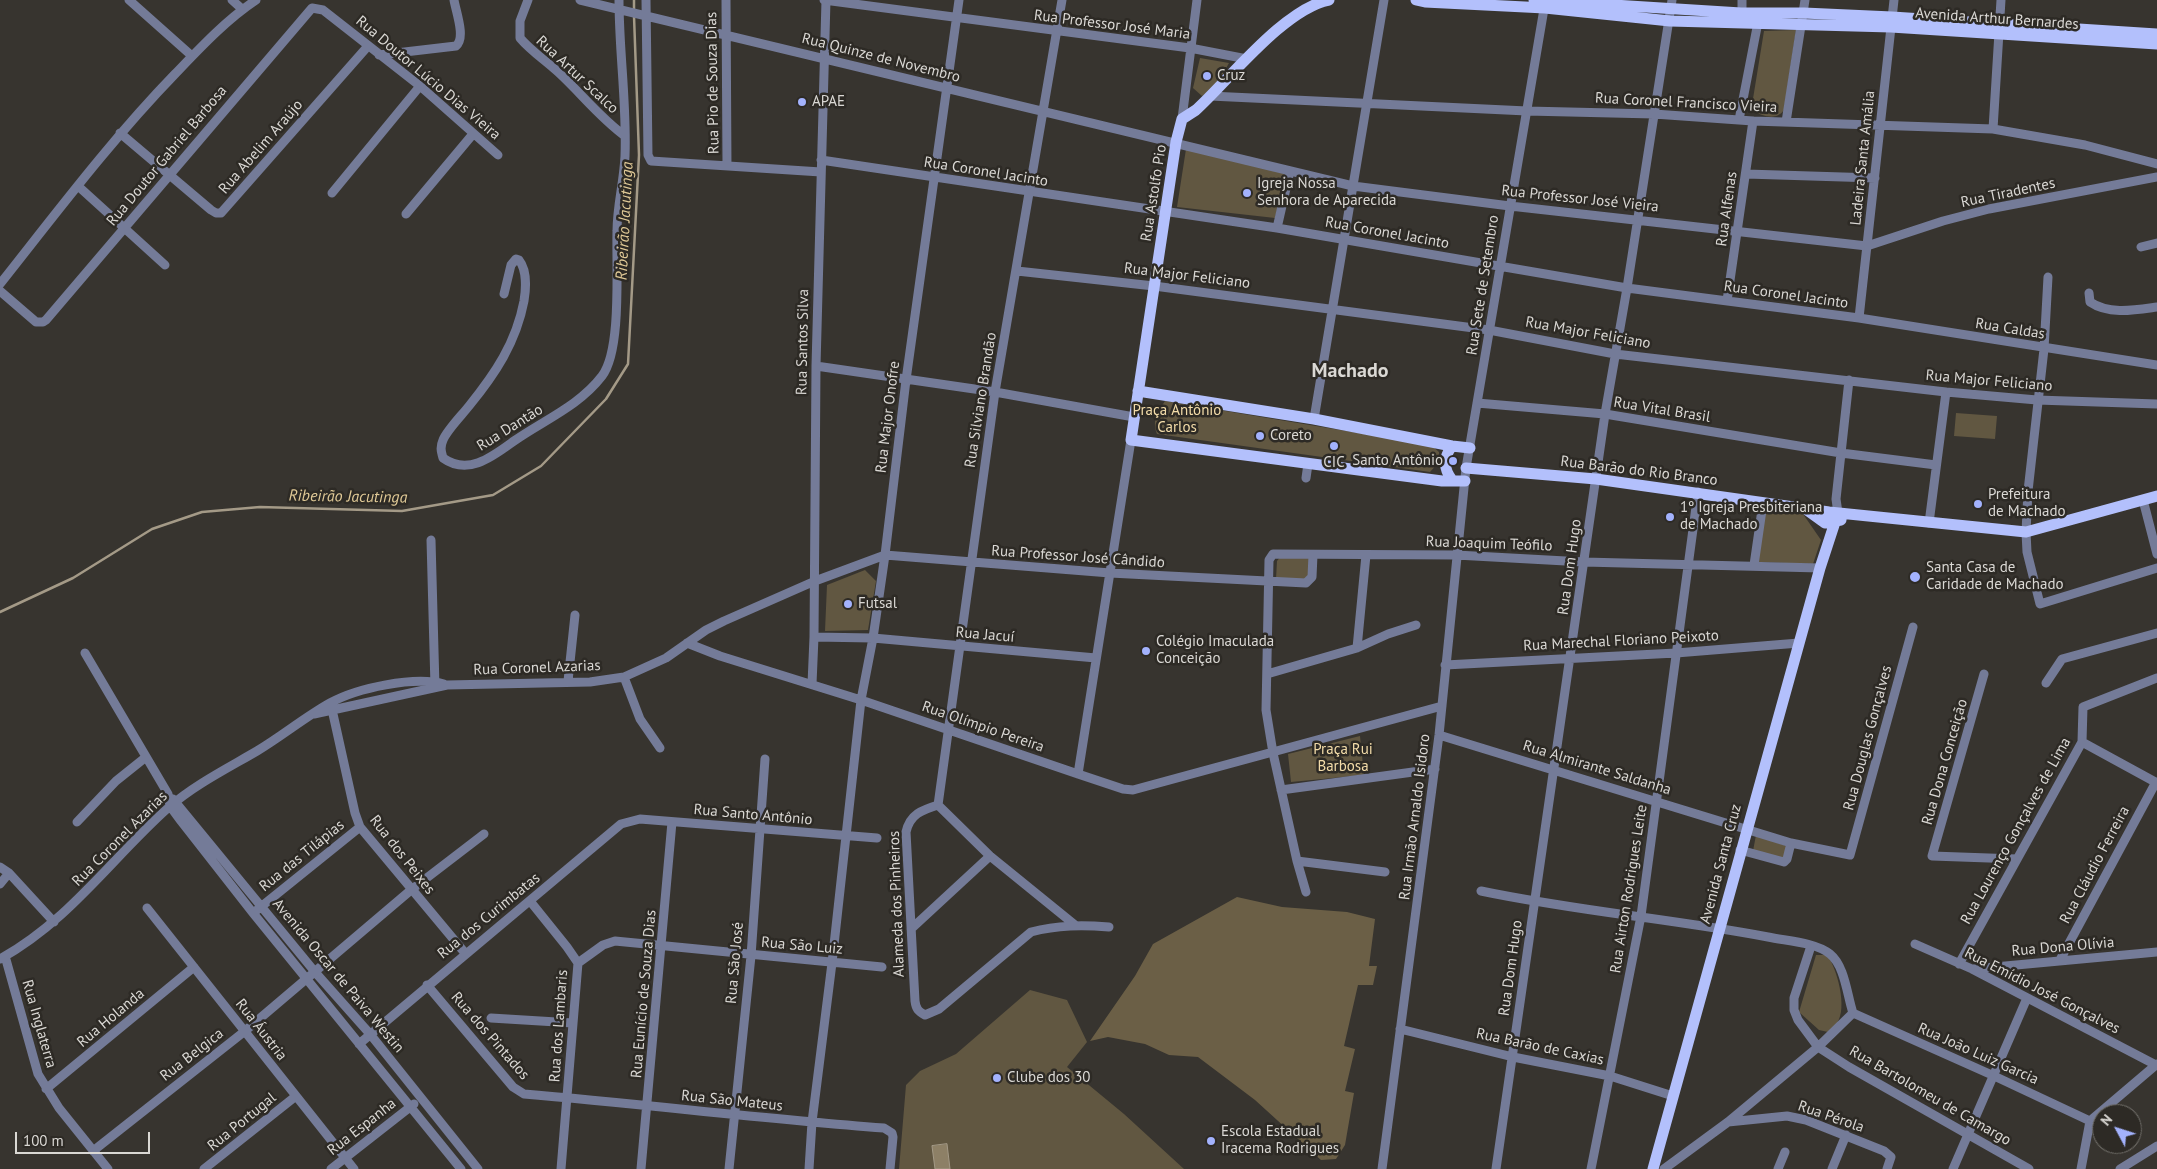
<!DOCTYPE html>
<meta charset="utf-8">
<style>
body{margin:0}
#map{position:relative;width:2157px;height:1169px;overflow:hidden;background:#37342f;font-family:"PT Sans",sans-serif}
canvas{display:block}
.north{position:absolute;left:2092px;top:1104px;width:50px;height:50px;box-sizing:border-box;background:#2d2a25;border:1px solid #72706b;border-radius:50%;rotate:310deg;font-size:14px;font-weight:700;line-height:20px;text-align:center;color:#dad8d4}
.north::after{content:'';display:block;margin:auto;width:18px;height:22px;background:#a3b2fd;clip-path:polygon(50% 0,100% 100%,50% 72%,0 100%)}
.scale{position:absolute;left:15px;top:1132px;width:135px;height:22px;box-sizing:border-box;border:2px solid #dad8d4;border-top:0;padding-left:6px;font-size:15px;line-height:18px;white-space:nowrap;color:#dad8d4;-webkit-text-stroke:4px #2d2a25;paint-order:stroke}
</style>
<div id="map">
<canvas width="2157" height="1169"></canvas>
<div class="north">N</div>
<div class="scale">100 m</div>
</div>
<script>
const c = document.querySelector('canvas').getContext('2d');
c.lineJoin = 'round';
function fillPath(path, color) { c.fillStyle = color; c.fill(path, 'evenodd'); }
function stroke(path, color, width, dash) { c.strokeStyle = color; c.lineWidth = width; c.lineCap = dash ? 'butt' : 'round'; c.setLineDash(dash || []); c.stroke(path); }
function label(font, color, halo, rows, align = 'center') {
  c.font = font + ' "PT Sans",sans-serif'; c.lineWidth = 5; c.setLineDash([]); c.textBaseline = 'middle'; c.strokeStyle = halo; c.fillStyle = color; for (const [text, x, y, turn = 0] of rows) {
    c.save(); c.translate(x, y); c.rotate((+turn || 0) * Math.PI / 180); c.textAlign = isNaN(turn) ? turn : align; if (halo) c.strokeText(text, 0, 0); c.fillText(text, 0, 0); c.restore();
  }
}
const green = new Path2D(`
 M1796,30L1784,110C1775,122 1763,115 1751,111L1764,31Z
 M1200,58L1229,63L1215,88L1202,96L1193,88Z
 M1186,149L1286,174L1275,218L1177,207Z
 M1165,401L1431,445L1439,452V462L1430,472L1157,434C1152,420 1157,413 1165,401Z
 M1956,413L1997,416L1995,439L1954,436Z
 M1767,508L1803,514L1821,540L1813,564L1758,562L1764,512Z
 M1281,556L1310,557L1309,574L1305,580L1276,579L1277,561Z
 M865,570L876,581L868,630L825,631L827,585Z
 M1360,736L1364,775L1291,782L1288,754Z
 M1756,835L1789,847L1784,861L1753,851Z
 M1816,955H1827C1837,968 1848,1008 1837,1023C1834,1026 1831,1029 1828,1032L1819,1030L1799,1012Z
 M1030,990L1067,1000L1087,1042L1067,1067L1124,1114L1184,1169H899L906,1085L920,1071L956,1054Z`);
const forest = new Path2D(`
 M1237,897L1282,907L1347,912L1375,919L1369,966H1377L1373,985H1358L1344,1046L1355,1049L1345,1091L1354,1093L1345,1145L1336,1159L1321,1160L1255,1100L1198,1057L1169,1055L1145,1044L1108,1037L1090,1041L1135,976L1153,944Z`);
const water = new Path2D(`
 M947,1144L950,1169H935L932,1146Z`);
const stream = new Path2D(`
 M634,0V10
 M0,612L73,578L152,529L202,512L260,507L402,511L493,495L541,466L606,399L628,364L639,155L634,16`);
const minor = new Path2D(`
 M129,0L192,56
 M232,0L242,9
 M528,0L520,21V38C531,51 545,60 558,72C581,93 599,117 625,136
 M580,0L1353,186L1510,206L1867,246L1943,221L1989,209L2157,177
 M646,0L648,155L651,161L821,172
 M726,0L727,166
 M824,0L1190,48L1247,59
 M1742,17V0
 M379,55L456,46C466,38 456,12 454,0
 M1210,96L1527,111L1654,114L1753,121L1993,129L2085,145L2157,164
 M1182,119L1197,0
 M1739,120L1759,17
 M1786,122L1805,0
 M1993,129L2001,0
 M120,133L211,210L216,213H221L368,46
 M821,160L1277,228L1627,288L1859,318L2157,365
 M1746,174L1875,178
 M78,186L165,265
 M332,193L420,86
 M406,214L473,134
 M1277,228L1290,171
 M2141,247L2157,243
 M1017,271L1154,286L1489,330L1615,354L1946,392L2037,400L2157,404
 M2048,277L2044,349L2028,491L2026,532L2027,552L2040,604L2157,568
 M0,284C57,212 112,139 175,74C200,48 226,20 256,0
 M0,291L36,322H43L46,320L312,8L323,10L420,86L498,155
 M2089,293L2090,302C2109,315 2135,310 2157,307
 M504,294L511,265L516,259L519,260C527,270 526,289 524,301C516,343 495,374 469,406C462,415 447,430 443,440C440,447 441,451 443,458C468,476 492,457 514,441C544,420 579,406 602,376C622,350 616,266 617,231C617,206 624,181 625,156C627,104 619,52 619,0
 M1727,301L1753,121
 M1859,318L1894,0
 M816,366L995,392L1134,417
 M1477,403L1605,414L1841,453L1936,465
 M1314,419L1384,0
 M1306,478L1308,464
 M2143,500L2157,554
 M1838,513L1836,499L1849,380
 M1929,523L1946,392
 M431,540L435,687
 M1754,565L1763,503
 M814,637L873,638L1096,658
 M687,643L720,656L861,700L1078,774L1123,789L1133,790L1442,706
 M1357,648L1366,555
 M85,653L168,794L170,806L181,821L253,913L461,1169
 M1445,665L1676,653L1799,643
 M1267,674L1357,648L1388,634L1416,625
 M1984,674L1932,856L2017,859
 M624,677L640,719L660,748
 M568,681L575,615
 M2046,683L2062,659L2157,633
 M812,684L814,637L816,366L826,0
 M331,705L355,813L360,827L465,953
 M314,714L447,685L590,682L624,677L666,658L706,630L724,621L815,581L885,555L1110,573L1306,583L1312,577L1313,555
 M1439,735L1791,843L1850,855L1913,627
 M2082,742L2157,783
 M1078,774L1131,440
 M1281,790L1435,769
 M173,799L315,972L370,1034L478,1169
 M938,805L995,392L1062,0
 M938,805C922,810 910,814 906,832L915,1001C916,1009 918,1011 925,1015L939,1009L1031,932C1058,925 1082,925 1109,927
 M938,805L990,856L1075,925
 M77,822L116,781L146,757
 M1740,850L1784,862L1787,859L1791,843
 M1297,861L1385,872
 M0,867L9,873L54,922
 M0,884L9,873
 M1481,891C1576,911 1673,919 1768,937C1786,941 1815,942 1830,954C1845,966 1847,995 1853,1013
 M1306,892L1297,861L1273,753L1266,710L1269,560L1273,554L1456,555L1584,562L1820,568
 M530,901L567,947L578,963L561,1169
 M147,908L354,1169
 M257,910L360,827
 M911,929L990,856
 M1915,944L1972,969L2156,1065
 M1811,946L1794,998V1010L1798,1020L1818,1047L1849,1067L2029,1169
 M5,956L38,1074L59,1108L108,1169
 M0,959C69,921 111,859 168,808C194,785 228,768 257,751C282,736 305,717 330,703C357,688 414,676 444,684
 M2060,960L2156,782
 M578,963L603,945L615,941L882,967
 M1959,964L2082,742L2083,707L2157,678
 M1973,969L2157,952
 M427,985L513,1087L524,1094C644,1104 764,1119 884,1128L892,1133L893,1137L890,1169
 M1853,1013L1992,1075L2090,1121
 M491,1018L573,1023
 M1400,1029L1513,1057L1610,1076L1673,1096
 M359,1044L621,824L640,819L877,838
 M46,1089L194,967
 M2090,1121L2157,1064
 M1728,1122L1787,1116L1806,1120L1884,1151L1891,1157L1887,1169
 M93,1151L245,1031L411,890L484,834
 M204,1169L296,1096
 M331,1169L414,1104
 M641,1169L672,822
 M729,1169L751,956L765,759
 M809,1169L812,1122L832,963L861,700L873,638L885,555L906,380L959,0
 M1382,1169L1439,735L1466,468L1545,3
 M1496,1169L1605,414L1627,288L1672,0
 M1591,1169L1641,916L1698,492
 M1664,1169L1728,1122L1818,1047L1853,1013
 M1778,1169L1785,1152
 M1832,1169L1846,1135
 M1953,1169L2027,998
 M2081,1169L2090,1121
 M2120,1169L2157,1146`);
const major = new Path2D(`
 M1329,0C1284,9 1230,79 1196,110L1182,119L1176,142L1131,440L1442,481H1465
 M1416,0L1425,2L1545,8L1670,21L1891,27L2157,44
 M1534,0L1741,13H1804L1892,17L2157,34
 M1138,391L1314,419L1452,446L1470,448
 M1452,446C1443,458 1443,468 1452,480
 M1466,468L1596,479L1829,512L2026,532L2157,496
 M1807,510L1825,523L1841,520
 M1653,1169L1820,568L1838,513`);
const markers = [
 [1207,76,5,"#a3b2fd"],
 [802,102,5,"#a3b2fd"],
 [1247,193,5,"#a3b2fd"],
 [1260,436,5,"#a3b2fd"],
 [1334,446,5,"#a3b2fd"],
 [1453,461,5,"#a3b2fd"],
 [1978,504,5,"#a3b2fd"],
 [1670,517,5,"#a3b2fd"],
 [1915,577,6,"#a3b2fd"],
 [848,604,5,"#a3b2fd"],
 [1146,651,5,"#a3b2fd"],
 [997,1078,5,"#a3b2fd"],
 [1211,1141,5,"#a3b2fd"]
];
const streetNames = [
 ["Avenida Arthur Bernardes",1997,19,4],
 ["Rua Professor José Maria",1112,25,7],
 ["Rua Quinze de Novembro",881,58,14],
 ["Rua Artur Scalco",577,75,43],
 ["Rua Doutor Lúcio Dias Vieira",428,78,40],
 ["Rua Pio de Souza Dias",713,83,-91],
 ["Rua Coronel Francisco Vieira",1686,103,3],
 ["Rua Abelim Araújo",261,147,-49],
 ["Rua Doutor Gabriel Barbosa",167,156,-50],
 ["Ladeira Santa Amália",1863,158,-84],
 ["Rua Coronel Jacinto",986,172,9],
 ["Rua Astolfo Pio",1154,193,-81],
 ["Rua Tiradentes",2008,193,-12],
 ["Rua Professor José Vieira",1580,199,6],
 ["Rua Alfenas",1727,209,-82],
 ["Rua Coronel Jacinto",1387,233,10],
 ["Rua Major Feliciano",1187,276,7],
 ["Rua Sete de Setembro",1483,285,-81],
 ["Rua Coronel Jacinto",1786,295,8],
 ["Rua Caldas",2010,329,9],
 ["Rua Major Feliciano",1588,333,10],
 ["Rua Santos Silva",803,342,-89],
 ["Rua Major Feliciano",1989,381,5],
 ["Rua Silviano Brandão",981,400,-81],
 ["Rua Vital Brasil",1662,410,9],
 ["Rua Major Onofre",888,417,-83],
 ["Rua Dantão",510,428,-32],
 ["Rua Barão do Rio Branco",1639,471,7],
 ["Rua Joaquim Teófilo",1489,544,2],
 ["Rua Professor José Cândido",1078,557,4],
 ["Rua Dom Hugo",1570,567,-82],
 ["Rua Jacuí",985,635,5],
 ["Rua Marechal Floriano Peixoto",1621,641,-3],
 ["Rua Coronel Azarias",537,668,-2],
 ["Rua Olímpio Pereira",983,727,19],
 ["Rua Douglas Gonçalves",1868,738,-75],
 ["Rua Dona Conceição",1945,762,-74],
 ["Rua Almirante Saldanha",1597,768,17],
 ["Rua Santo Antônio",753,815,5],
 ["Rua Irmão Arnaldo Isidoro",1415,817,-83],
 ["Rua Lourenço Gonçalves de Lima",2016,831,-61],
 ["Rua Coronel Azarias",120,839,-45],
 ["Rua dos Peixes",402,855,52],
 ["Rua das Tilápias",302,856,-39],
 ["Avenida Santa Cruz",1721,864,-75],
 ["Rua Cláudio Ferreira",2095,865,-62],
 ["Rua Airton Rodrigues Leite",1629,889,-81],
 ["Alameda dos Pinheiros",897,904,-92],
 ["Rua dos Curimbatas",489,916,-39],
 ["Rua São Luiz",802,946,5],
 ["Rua Dona Olívia",2063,947,-5],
 ["Rua São José",735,963,-85],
 ["Rua Dom Hugo",1511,968,-82],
 ["Avenida Oscar de Paiva Westin",338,976,50],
 ["Rua Emídio José Gonçalves",2042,991,27],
 ["Rua Eunício de Souza Dias",644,994,-85],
 ["Rua Holanda",111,1018,-40],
 ["Rua Inglaterra",39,1024,74],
 ["Rua dos Lambaris",559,1026,-86],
 ["Rua Áustria",261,1030,52],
 ["Rua dos Pintados",490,1036,49],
 ["Rua Barão de Caxias",1540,1047,12],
 ["Rua João Luiz Garcia",1978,1054,24],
 ["Rua Belgica",192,1055,-38],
 ["Rua Bartolomeu de Camargo",1930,1096,30],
 ["Rua São Mateus",732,1101,6],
 ["Rua Pérola",1831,1117,19],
 ["Rua Portugal",242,1122,-39],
 ["Rua Espanha",362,1127,-38]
];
const poiNames = [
 ["Cruz",1217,76],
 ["APAE",812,102],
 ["Igreja Nossa",1257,184],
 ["Senhora de Aparecida",1257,201],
 ["Coreto",1270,436],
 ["Santo Antônio",1443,461,"right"],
 ["CIC",1334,463,"center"],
 ["Prefeitura",1988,495],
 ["de Machado",1988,512],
 ["1º Igreja Presbiteriana",1680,508],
 ["de Machado",1680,525],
 ["Santa Casa de",1926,568],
 ["Caridade de Machado",1926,585],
 ["Futsal",858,604],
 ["Colégio Imaculada",1156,642],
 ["Conceição",1156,659],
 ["Clube dos 30",1007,1078],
 ["Escola Estadual",1221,1132],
 ["Iracema Rodrigues",1221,1149]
];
const parkNames = [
 ["Praça Antônio",1177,411],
 ["Carlos",1177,428],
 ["Praça Rui",1343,750],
 ["Barbosa",1343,767]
];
const waterNames = [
 ["Ribeirão Jacutinga",625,221,-87],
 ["Ribeirão Jacutinga",348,497,1]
];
const districtNames = [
 ["Machado",1350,371]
];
fillPath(green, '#615741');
fillPath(forest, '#6b5f46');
fillPath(water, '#8d8066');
stroke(water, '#a49a87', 1);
stroke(stream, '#a49a87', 2.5);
stroke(minor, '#747b98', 9);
stroke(major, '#b3c0fc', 11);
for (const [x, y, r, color] of markers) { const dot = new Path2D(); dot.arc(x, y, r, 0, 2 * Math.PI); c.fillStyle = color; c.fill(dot); stroke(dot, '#2d2a25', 2); }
label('15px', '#dad8d4', '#2d2a25', streetNames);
label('15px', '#dad8d4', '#2d2a25', poiNames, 'left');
label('15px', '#f3dca9', '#2d2a25', parkNames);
label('italic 16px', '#e1ca97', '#2d2a25', waterNames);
label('bold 20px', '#dad8d4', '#2d2a25', districtNames);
</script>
